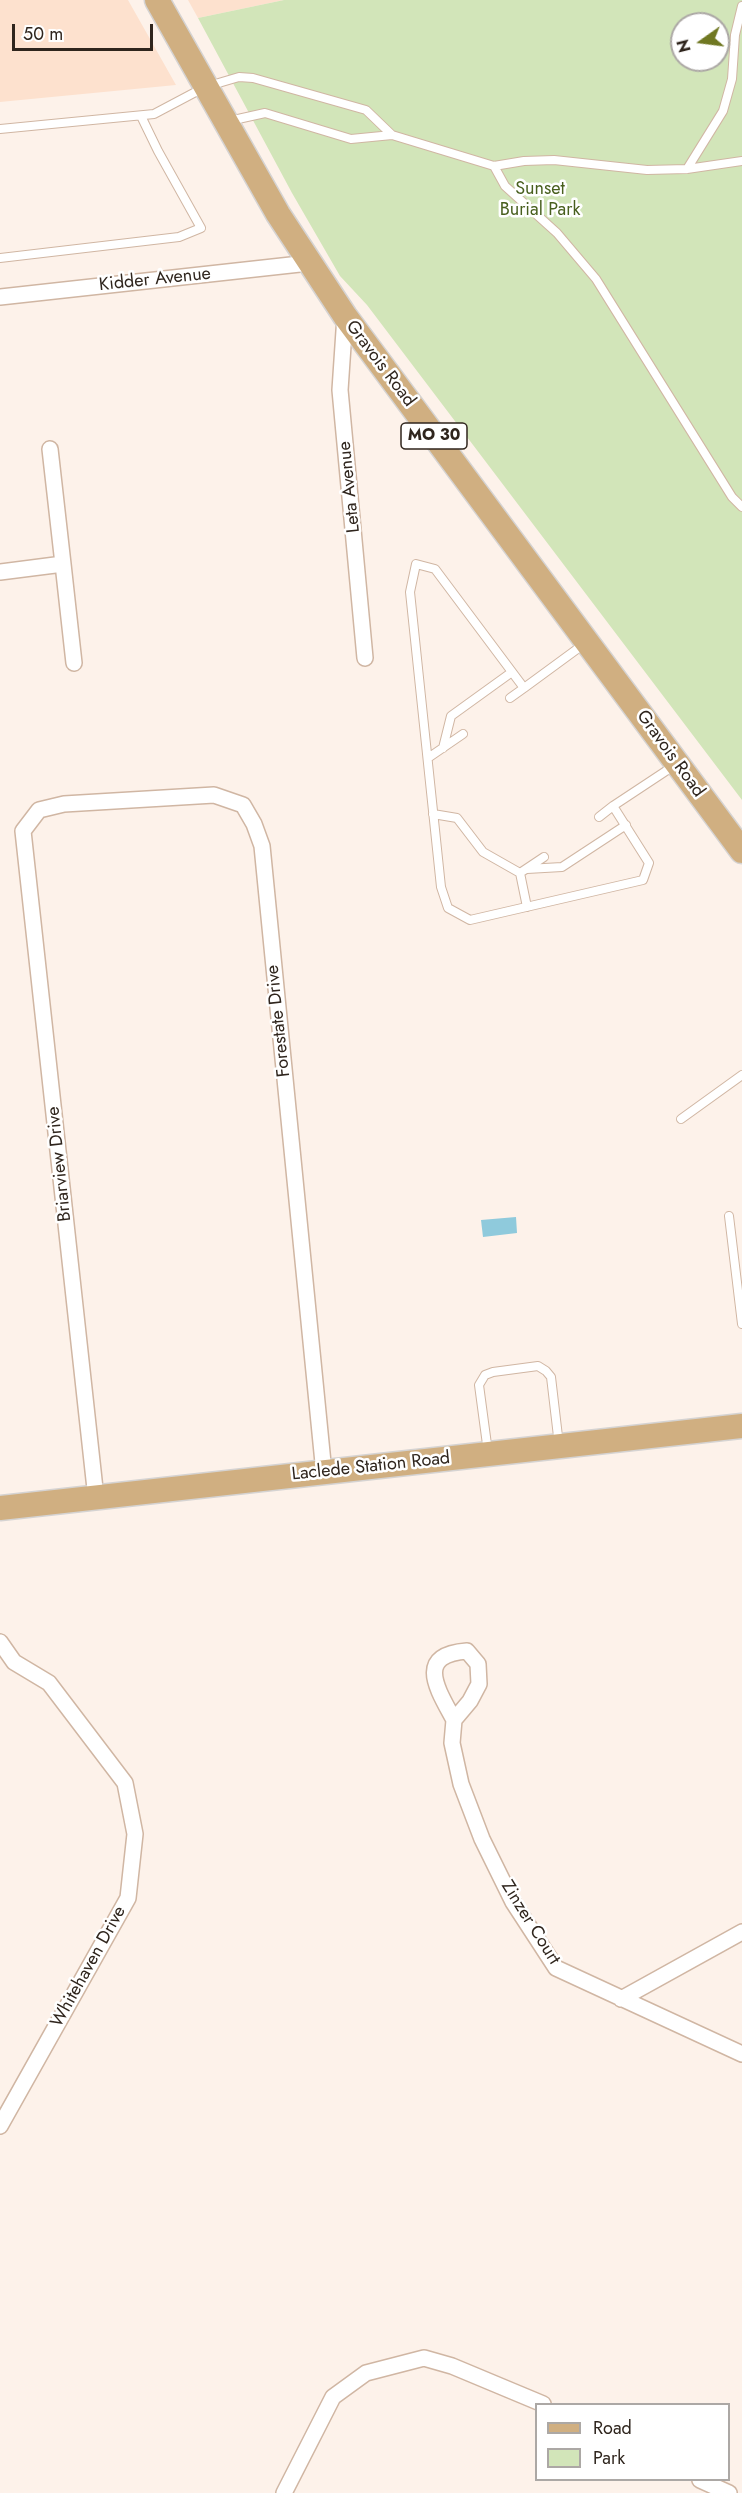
<!DOCTYPE html>
<style>
body{margin:0}
#map{position:relative;width:742px;height:2493px;overflow:hidden;background:#fdf2ea;font-family:Jost,sans-serif}
canvas{display:block}
.legend{position:absolute;left:535px;top:2403px;width:195px;height:78px;box-sizing:border-box;background:#fff;border:2px solid #aca8a5;margin:0;padding:8px 10px;list-style:none;font-size:18px;color:#2f251d}
.legend li{display:flex;align-items:center;gap:12px;height:30px}
.legend b{width:30px;border:2px solid #aca8a5}
.north{position:absolute;left:670px;top:12px;width:60px;height:60px;box-sizing:border-box;background:#fff;border:2px solid #aca8a5;border-radius:50%;rotate:256deg;font-size:16px;font-weight:700;line-height:24px;text-align:center;color:#2f251d}
.north::after{content:'';display:block;margin:auto;width:21px;height:27px;background:#707822;clip-path:polygon(50% 0,100% 100%,50% 72%,0 100%)}
.scale{position:absolute;left:12px;top:24px;width:141px;height:27px;box-sizing:border-box;border:3px solid #2f251d;border-top:0;padding-left:8px;font-size:18px;line-height:21px;white-space:nowrap;color:#2f251d;-webkit-text-stroke:4px #fff;paint-order:stroke}
</style>
<div id="map">
<canvas width="742" height="2493"></canvas>
<ul class="legend">
<li><b style="height:8px;background:#d0af81"></b>Road</li>
<li><b style="height:16px;background:#d2e5b9"></b>Park</li>
</ul>
<div class="north">N</div>
<div class="scale">50 m</div>
</div>
<script>
const c = document.querySelector('canvas').getContext('2d');
c.lineJoin = 'round';
function fillPath(path, color) { c.fillStyle = color; c.fill(path, 'evenodd'); }
function stroke(path, color, width, dash) { c.strokeStyle = color; c.lineWidth = width; c.lineCap = dash ? 'butt' : 'round'; c.setLineDash(dash || []); c.stroke(path); }
function label(font, color, halo, rows, align = 'center') {
  c.font = font + ' Jost,sans-serif'; c.lineWidth = 5; c.setLineDash([]); c.textBaseline = 'middle'; c.strokeStyle = halo; c.fillStyle = color; for (const [text, x, y, turn = 0] of rows) {
    c.save(); c.translate(x, y); c.rotate((+turn || 0) * Math.PI / 180); c.textAlign = isNaN(turn) ? turn : align; if (halo) c.strokeText(text, 0, 0); c.fillText(text, 0, 0); c.restore();
  }
}
const built = new Path2D(`
 M0,0H128L176,85L0,102Z
 M188,0H284L198,18Z`);
const green = new Path2D(`
 M284,0H742V800L367,305L340,276L292,193L198,18ZM682,24H718V60H682Z`);
const water = new Path2D(`
 M516,1217L517,1233L483,1237L481,1220Z`);
const lane = new Path2D(`
 M0,129L154,114L205,87L239,77L253,78L366,110L392,135L351,139L265,113L229,121
 M392,135L494,166L524,161L554,160L647,170L687,169L742,161
 M494,166L505,186L557,233L596,279L732,497L742,507
 M687,169L723,111L732,79L735,35L742,6
 M0,258L179,237L201,228L158,151L141,116
 M584,644L524,688L435,569L416,564L410,592L441,887L448,908L470,920L643,880L649,863L613,806L675,765
 M510,698L524,688
 M443,748L451,716L512,672
 M428,758L463,734
 M433,814L457,818L483,852L520,873
 M599,817L613,806
 M527,869L562,867L626,825
 M527,907L520,873L544,857
 M681,1119L742,1075
 M729,1216L742,1324
 M488,1452L479,1385L485,1375L493,1372L538,1366L546,1371L551,1377L559,1445`);
const street = new Path2D(`
 M0,297L309,263
 M345,316L340,390L365,658
 M50,449L63,564
 M0,572L63,564L74,663
 M96,1498L23,831L39,810L64,804L214,795L243,805L254,824L262,846L324,1473
 M0,1642L14,1662L49,1683L125,1783L135,1834L128,1898L0,2126
 M454,1720C438,1690 414,1655 467,1651L478,1664L479,1684L470,1701L454,1720L452,1743L461,1784L482,1839L513,1902L556,1968L742,2054
 M621,1999L742,1932
 M700,2480L729,2493
 M284,2493L333,2397L366,2373L424,2358L452,2366L543,2404`);
const primary = new Path2D(`
 M157,0L278,214L345,316L742,851
 M0,1508L742,1426`);
const shields = [
 [434,436,66]
];
const shieldNames = [
 ["MO 30",434,436]
];
const parkNames = [
 ["Sunset",540,190],
 ["Burial Park",540,211]
];
const streetNames = [
 ["Kidder Avenue",155,280,-6],
 ["Gravois Road",380,364,53],
 ["Leta Avenue",350,487,-96],
 ["Gravois Road",670,754,54],
 ["Forestate Drive",279,1021,-96],
 ["Briarview Drive",60,1164,-96],
 ["Laclede Station Road",371,1467,-6],
 ["Zinzer Court",530,1923,58],
 ["Whitehaven Drive",89,1967,-61]
];
fillPath(built, '#fde1ce');
fillPath(green, '#d2e5b9');
fillPath(water, '#8fcadc');
stroke(lane, '#d0b6a3', 10);
stroke(street, '#d0b6a3', 18);
stroke(primary, '#d5d3d2', 27);
stroke(lane, '#fff', 8);
stroke(street, '#fff', 15);
stroke(primary, '#d0af81', 24);
for (const [x, y, w] of shields) { const box = new Path2D(); box.roundRect(x - w / 2, y - 13, w, 26, 4.5); c.fillStyle = '#fff'; c.fill(box); stroke(box, '#2f251d', 1.5); }
label('bold 16px', '#2f251d', null, shieldNames);
label('18px', '#485f1e', '#fff', parkNames);
label('18px', '#2f251d', '#fff', streetNames);
</script>
